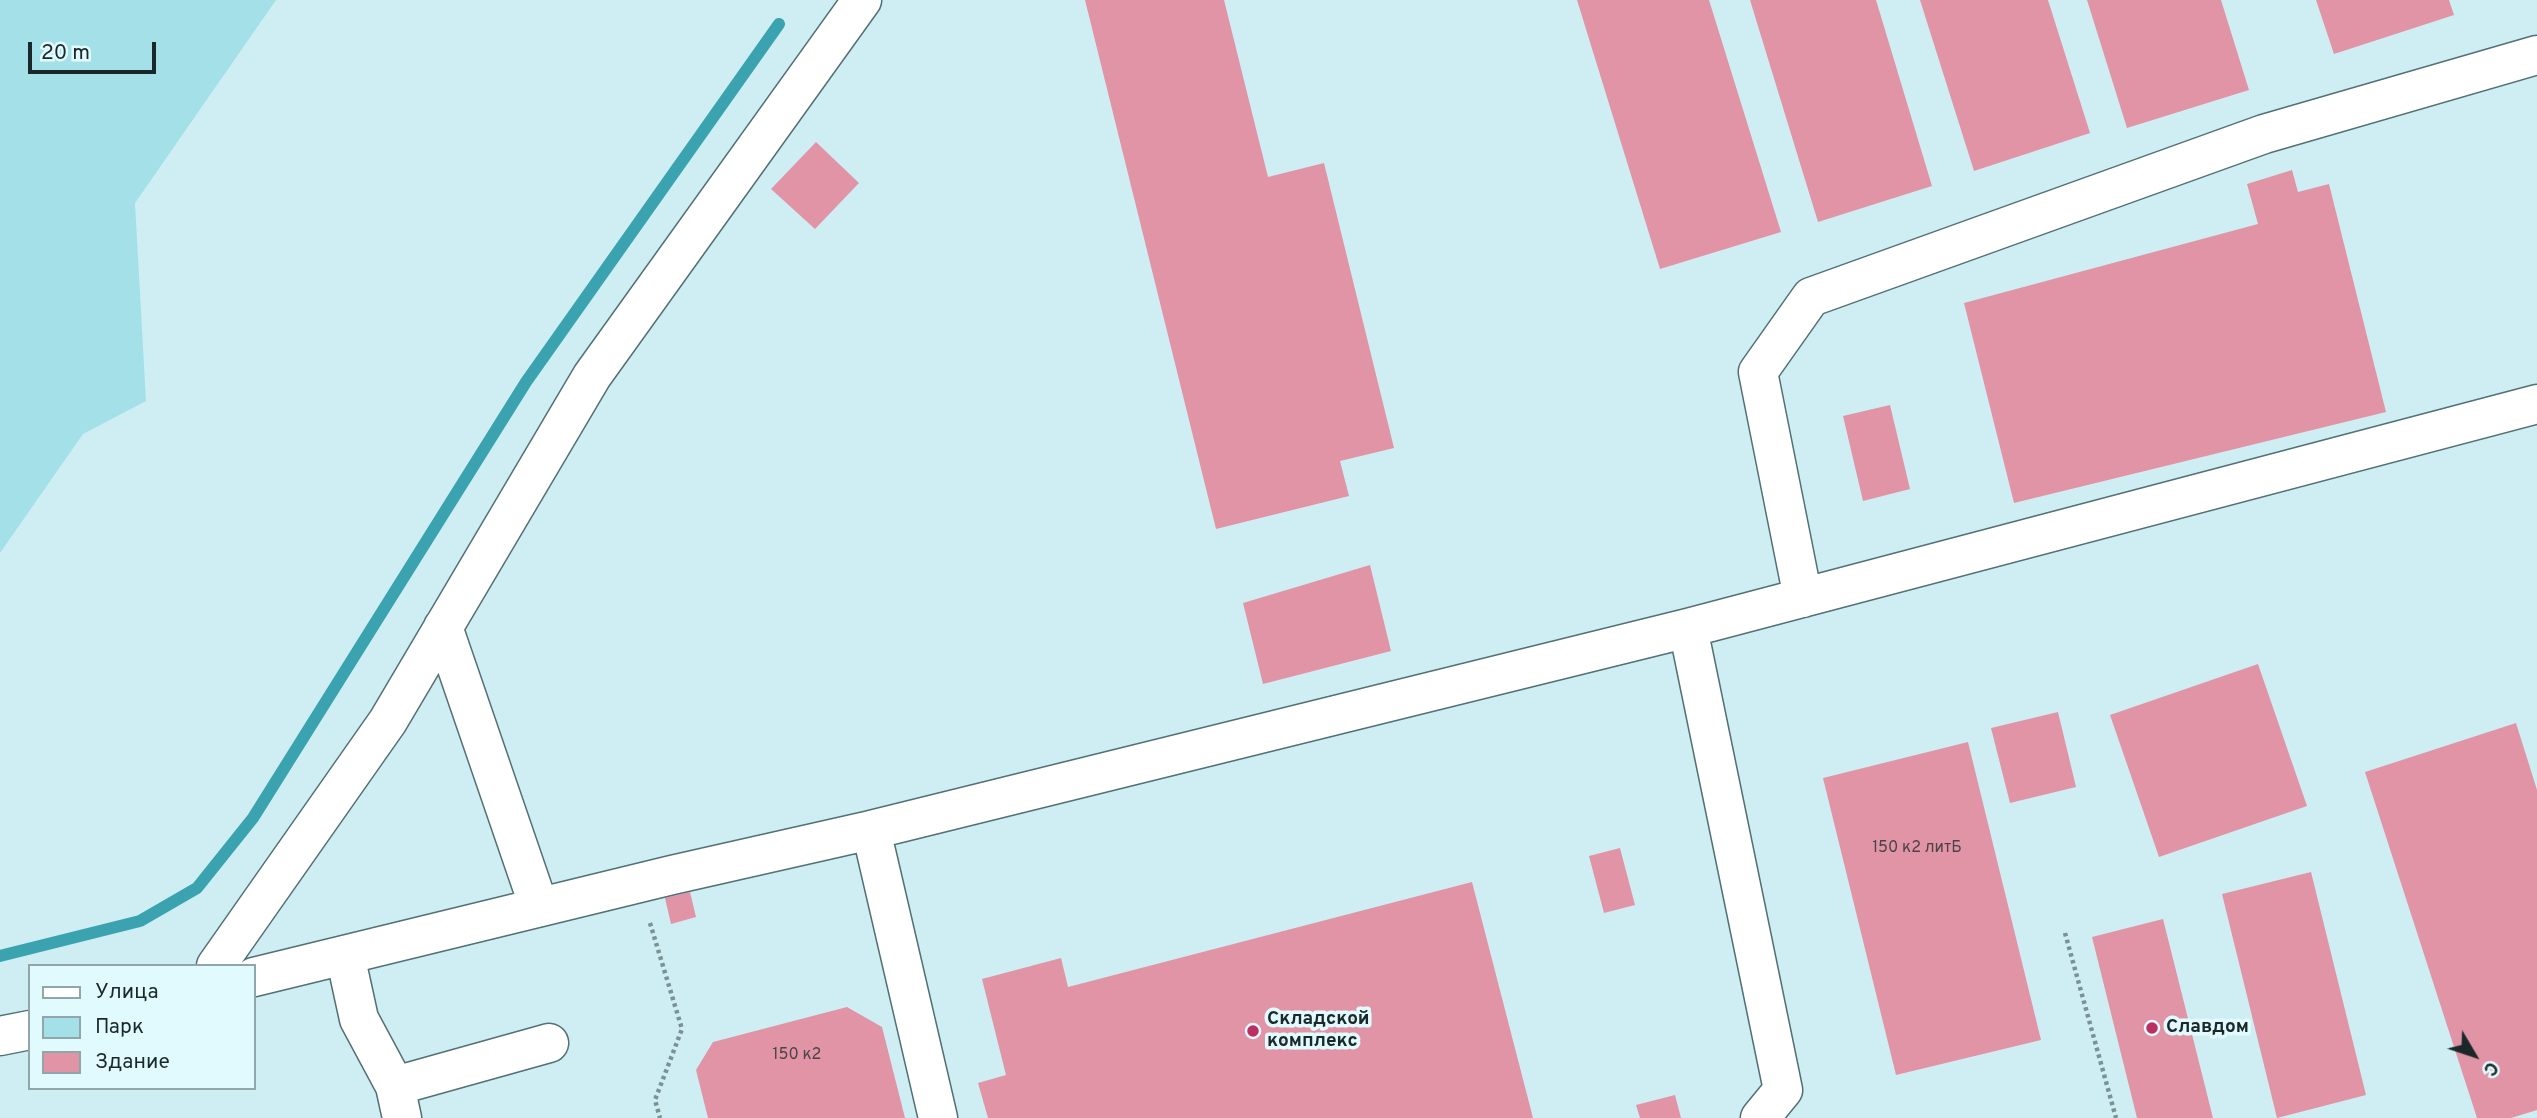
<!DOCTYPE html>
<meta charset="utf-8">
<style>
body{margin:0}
#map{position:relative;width:2537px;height:1118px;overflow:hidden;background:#ceeef3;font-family:Overpass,sans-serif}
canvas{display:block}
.legend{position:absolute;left:28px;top:964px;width:228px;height:126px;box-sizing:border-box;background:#e0fafe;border:2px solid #91a6a9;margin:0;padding:9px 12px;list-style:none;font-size:21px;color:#1b2829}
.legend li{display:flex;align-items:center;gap:14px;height:35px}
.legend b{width:35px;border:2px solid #91a6a9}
.north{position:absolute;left:2439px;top:1020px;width:70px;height:70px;-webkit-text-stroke:5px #e0fafe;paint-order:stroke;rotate:129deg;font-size:19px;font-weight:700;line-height:28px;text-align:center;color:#1b2829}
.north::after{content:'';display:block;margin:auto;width:24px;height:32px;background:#1b2829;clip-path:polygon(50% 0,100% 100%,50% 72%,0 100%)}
.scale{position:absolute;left:28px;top:42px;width:128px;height:32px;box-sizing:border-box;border:4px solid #1b2829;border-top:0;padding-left:9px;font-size:21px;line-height:24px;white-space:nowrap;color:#1b2829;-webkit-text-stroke:5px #e0fafe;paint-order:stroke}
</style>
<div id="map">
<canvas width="2537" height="1118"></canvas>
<ul class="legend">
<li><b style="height:9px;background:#fff"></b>Улица</li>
<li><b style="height:19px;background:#a4e0e8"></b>Парк</li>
<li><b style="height:19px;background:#e194a6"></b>Здание</li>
</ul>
<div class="north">С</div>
<div class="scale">20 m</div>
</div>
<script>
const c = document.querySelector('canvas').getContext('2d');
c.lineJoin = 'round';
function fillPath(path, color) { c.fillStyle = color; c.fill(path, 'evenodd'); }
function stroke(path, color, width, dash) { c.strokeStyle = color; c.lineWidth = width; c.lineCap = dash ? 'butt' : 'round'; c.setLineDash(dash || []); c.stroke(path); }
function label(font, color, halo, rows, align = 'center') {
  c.font = font + ' Overpass,sans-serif'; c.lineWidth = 7; c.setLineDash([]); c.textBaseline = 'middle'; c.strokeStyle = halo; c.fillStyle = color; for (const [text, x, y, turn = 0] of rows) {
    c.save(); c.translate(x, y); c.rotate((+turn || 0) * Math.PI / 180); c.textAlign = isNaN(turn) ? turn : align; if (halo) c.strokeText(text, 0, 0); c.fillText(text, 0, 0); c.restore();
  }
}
const green = new Path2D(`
 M0,0H276L135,203L146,401L83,434L0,553Z`);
const stream = new Path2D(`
 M0,956L140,921L197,888L253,818L526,382L779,24`);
const building = new Path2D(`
 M1085,0H1224L1268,177L1324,163L1394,448L1340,461L1349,496L1216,529Z
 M1577,0H1709L1781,232L1660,269Z
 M1750,0H1876L1932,186L1818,222Z
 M1920,0H2048L2090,133L1974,171Z
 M2087,0H2221L2249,90L2127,128Z
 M2316,0H2449L2454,15L2334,54Z
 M816,142L859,183L815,229L771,189Z
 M2292,170L2298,192L2329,184L2386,412L2014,503L1964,303L2258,224L2247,184Z
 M1890,405L1910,489L1863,501L1843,416Z
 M1370,565L1391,651L1263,684L1243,603Z
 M2258,664L2307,806L2159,857L2110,715Z
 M2058,712L2076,787L2010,803L1991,728Z
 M2516,723L2537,790V1110L2511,1118H2477L2365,772Z
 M1968,742L2041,1040L1896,1075L1823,778Z
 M1620,848L1635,905L1604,913L1589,856Z
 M2311,872L2366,1095L2277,1118L2222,894Z
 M1472,882L1533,1118H988L978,1083L1006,1075L982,979L1061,958L1068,987Z
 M690,892L696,917L671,924L665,898Z
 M2163,919L2213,1118H2137L2092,937Z
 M847,1007L882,1027L905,1118H708L696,1070L713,1042Z
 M1675,1095L1681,1118H1640L1636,1105Z`);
const path = new Path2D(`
 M650,923L682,1029L655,1100L660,1118
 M2065,933L2116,1118`);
const minor = new Path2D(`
 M1803,598L1758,372L1811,297L2264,134L2537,55
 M443,627L539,907
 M1688,628L1783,1090L1760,1118
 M871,830L1688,628L2537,404
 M345,955L359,1019L395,1086L402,1118
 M216,966L388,721L592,376L862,0
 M254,977L672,875L871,830L938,1118
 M0,1036L30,1030
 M395,1086L549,1043`);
const markers = [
 [2152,1028,7,"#bc2f62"],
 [1253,1031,7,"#bc2f62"]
];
const numberNames = [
 ["150 к2 литБ",1917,849],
 ["150 к2",797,1056]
];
const poiNames = [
 ["Складской",1267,1020],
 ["комплекс",1267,1042],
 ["Славдом",2166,1028]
];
fillPath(green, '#a4e0e8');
stroke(stream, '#3ba3b0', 12);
fillPath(building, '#e194a6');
stroke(minor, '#537074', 41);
stroke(path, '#7b9295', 4.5, [3.5, 3.5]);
stroke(minor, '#fff', 38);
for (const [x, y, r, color] of markers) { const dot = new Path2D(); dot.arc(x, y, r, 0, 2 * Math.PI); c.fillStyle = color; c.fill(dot); stroke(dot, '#e0fafe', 2.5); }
label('16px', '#4c4348', null, numberNames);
label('bold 19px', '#1b2829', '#e0fafe', poiNames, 'left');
</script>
